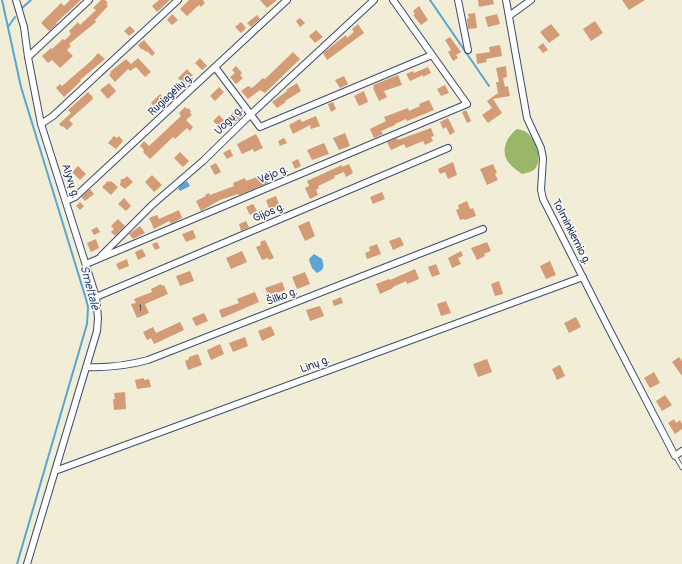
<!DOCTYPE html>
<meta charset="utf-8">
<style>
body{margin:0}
canvas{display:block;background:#f1edd6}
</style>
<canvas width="682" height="564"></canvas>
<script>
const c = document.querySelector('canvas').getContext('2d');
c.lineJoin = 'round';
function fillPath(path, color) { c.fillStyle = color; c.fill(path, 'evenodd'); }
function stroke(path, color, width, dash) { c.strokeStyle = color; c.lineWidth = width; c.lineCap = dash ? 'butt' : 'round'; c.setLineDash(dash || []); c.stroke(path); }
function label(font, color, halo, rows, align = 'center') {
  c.font = font + ' Pangolin,sans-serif'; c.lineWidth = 3; c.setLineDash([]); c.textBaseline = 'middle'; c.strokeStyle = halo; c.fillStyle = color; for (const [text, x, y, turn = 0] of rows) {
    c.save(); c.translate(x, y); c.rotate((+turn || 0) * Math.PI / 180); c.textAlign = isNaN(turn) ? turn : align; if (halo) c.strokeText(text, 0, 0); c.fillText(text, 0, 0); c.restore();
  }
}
const forest = new Path2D(`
 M517,129C520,130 524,130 526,132C536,139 544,160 534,170C531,172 526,173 522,174C518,171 513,168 509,163C500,152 506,137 517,129Z`);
const water = new Path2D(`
 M187,181L190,186L180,191L178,189L180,185Z
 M314,254L322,259C324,267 325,269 317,273L312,268L309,260L310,258Z`);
const stream = new Path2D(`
 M2,0L21,87L86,299L88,307L87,324L17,564
 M430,0L489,86
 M22,8L31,0
 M8,27L15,17`);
const building = new Path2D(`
 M70,0H81L56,23L57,24L49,31L41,23L61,3L64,6Z
 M101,0H105L108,3L106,4L108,6L95,20L96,22L69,44L71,46L67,50L73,56L60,68L52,60L48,63L42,56L51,48L52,49L63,39L65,40L71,34L69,31L78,22L80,25L96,10L93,8Z
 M159,0H170L157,12L152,6Z
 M189,0H204L203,1L205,3L201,7L199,5L187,16L180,9Z
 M260,0H277L267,8Z
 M478,0H493L494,4L479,7Z
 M622,0H645L629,10Z
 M419,6L428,20L421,25L413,15L415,14L413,11Z
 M475,13L477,28L468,29L467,19L469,18L468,14Z
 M172,14L178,20L172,25L167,20Z
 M497,14L500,24L488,27L485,17Z
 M257,15L260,19L251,27L247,23Z
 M300,18L305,23L300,27L296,21Z
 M595,21L603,33L591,41L583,29Z
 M241,22L246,28L241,33L235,27Z
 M358,24L364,33L327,60L323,53L346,35L347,38L354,32L352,29Z
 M551,24L560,35L549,43L540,32Z
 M130,26L135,31L129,36L124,31Z
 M316,30L323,37L315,43L309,36Z
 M450,37L461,52L456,55L458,58L453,61L448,52L451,50L445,40Z
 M144,40L155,53L152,56L147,51L146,52L143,49L142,50L138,45Z
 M543,43L548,50L543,53L538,47Z
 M500,45L502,56L486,59L487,62L477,64L476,54L490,52L489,47Z
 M293,52L300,59L265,93L260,90L248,99L241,91L248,86L252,88L263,78L265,79Z
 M98,53L105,59L80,80L81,81L64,97L56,88L60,84L62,86L92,60Z
 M138,58L151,72L145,77L136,67L130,71L128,69L115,82L109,75L111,73L110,72L126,59L131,64Z
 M200,58L207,66L202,70L195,63Z
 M236,66L242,73L240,75L243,78L236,84L230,77L235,73L232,70Z
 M506,66L507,77L503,78L505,87L508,86L510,96L493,99L502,113L488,123L482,115L492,108L487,101L498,93L496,82H499L496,68Z
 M428,67L431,73L423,77V75L410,81L406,74L413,71L414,73Z
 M187,69L193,76L190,78L191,80L185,86L178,78Z
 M398,75L402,85L384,91L387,97L379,101L373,88L374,87L373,85Z
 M344,76L348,84L340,88L335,80Z
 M109,83L116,91L108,99L100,90Z
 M297,83L301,91L285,101L286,102L277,108L272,102L287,91L286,90Z
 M445,85L449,93L441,96L437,89Z
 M219,87L224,92L215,101L210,96Z
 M364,91L368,102L359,106L354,96Z
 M88,92L93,97L92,98L93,99L69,120L73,124L67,130L63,126L62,127L59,124L71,113L68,110Z
 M160,94L166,100L157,109L151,103Z
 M429,100L434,110L407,121L406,119L395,124V125L381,131L383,134L374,138L370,129L386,121L384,117L408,108L409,111L420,106L419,104Z
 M333,102L336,109L331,112L328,104Z
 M185,107L187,109L188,108L191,111L190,113L192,115L186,120L193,127L190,131L187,128L175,139L173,137L150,159L143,152L144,150L140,146L144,141L149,146L181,116L179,113Z
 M237,109L243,116L233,124L231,122L220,132L216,127L218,126L213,121L219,115L224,120Z
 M466,110L471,121L467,123L462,112Z
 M316,116L320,126L311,129L310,125L293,134L289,125L300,119L302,122Z
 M448,118L455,132L450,135L446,127L443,129L440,122Z
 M431,128L434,136L431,137L433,141L425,145L423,141L406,148L404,144L391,150L387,142L397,138L398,140Z
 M345,133L350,146L339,150L333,138Z
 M256,134L263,148L254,152L253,149L242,154L237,144Z
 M114,136L117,138L119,136L123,141L116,149L108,143Z
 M284,138L287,143L280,146L278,141Z
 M324,143L329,154L312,160L307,150Z
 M230,149L233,156L227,159L223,153Z
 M180,152L189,161L183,167L174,158Z
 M298,159L301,166L295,169L292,162Z
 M453,162L457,175L448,179L445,172L440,174L438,169Z
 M216,163L221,172L215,175L210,166Z
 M349,164L353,173L346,177L344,172L334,176L335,178L318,186L319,188L316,190L318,195L310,199L305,188L309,186L307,181L342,165V167Z
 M493,164L497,173L495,174L498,180L487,185L480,169Z
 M78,166L86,174L80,180L72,172Z
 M265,174L268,183L239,195L238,194L220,200L201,211L196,201L206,196L205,195L209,193L210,195L234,186L233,183L245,178L246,181Z
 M152,175L162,185L154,192L145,182Z
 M127,176L133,182L125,189L120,185L121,179H124Z
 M108,181L110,182L111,181L118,187L111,195L102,187Z
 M90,189L94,194L85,201L81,197Z
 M382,192L385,199L373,204L370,197Z
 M276,196L281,210L271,214L266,200Z
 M124,198L131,206L126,211L118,204Z
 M467,201L470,209L473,208L476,216L465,220L464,219L460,220L456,210L459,209L458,205Z
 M80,202L84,206L80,210L76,206Z
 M253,204L257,211L250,215L246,207Z
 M179,210L182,218L171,224L169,221L154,229L149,218L157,215L159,219Z
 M118,219L125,226L115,236L111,232L114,229L111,226Z
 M246,221L249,227L241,231L239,224Z
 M309,221L315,236L305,241L298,226Z
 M140,226L145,233L133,239L129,234Z
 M97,227L100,232L94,235L91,230Z
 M193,230L196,238L186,242L182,234Z
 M400,237L404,245L393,250L389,241Z
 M96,239L99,248L91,252L87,243Z
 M265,240L274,258L269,260L268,258L262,260L256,247L261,245L260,242Z
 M157,242L160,248L155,250L152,244Z
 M487,242L491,251L484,254L485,256L477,260L471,248Z
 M377,244L381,254L367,259L365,253L370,251L369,247Z
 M142,249L146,256L138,260L135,252Z
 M242,251L247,262L231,269L226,258Z
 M461,251L463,256L458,258L461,264L452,268L448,258Z
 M127,259L129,266L119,270L116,264Z
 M550,261L556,275L546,279L540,266Z
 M436,264L440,274L432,277L428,267Z
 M415,269L419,279L407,284L406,281L393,287V288L380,294L376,284L389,279L390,280Z
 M190,271L194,281L180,286L176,276Z
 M305,272L310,284L297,289L292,277Z
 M499,281L503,294L495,296L491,284Z
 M282,282L285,290L269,296L265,288Z
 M161,284L162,286L164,285L168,294L145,304L149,313L137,318L131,304L136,303L134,299L152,292L151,289Z
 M255,292L259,302L222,318L219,310L239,303L237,299Z
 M341,297L343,303L334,306L332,301Z
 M446,301L451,313L441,316L437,304Z
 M320,306L324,316L310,321L306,310Z
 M204,313L208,321L196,326L192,318Z
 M576,317L581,327L569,333L564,323Z
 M180,322L184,330L154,344L151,338L147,340L143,332L153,327L156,333Z
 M271,326L275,335L262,341L258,331Z
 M245,337L248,346L233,352L229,343Z
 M220,344L224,354L211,360L207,350Z
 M198,354L202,365L188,370L185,361L189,359V357Z
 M679,357L682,361V376L672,362Z
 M487,359L492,372L478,377L473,364Z
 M560,365L565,376L557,380L552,369Z
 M654,372L660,383L650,388L644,378Z
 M144,378V380L149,379L151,387L137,389L135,380Z
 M125,392L126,409L114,410L113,399H115L114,393Z
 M665,395L672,405L662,411L656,401Z
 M674,419L676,423L680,420L682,424V429L675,434L668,423Z`);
const lane = new Path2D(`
 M675,456L682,468`);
const street = new Path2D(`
 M16,0L24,27L28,57L41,124L96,297L98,318L97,331L27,564
 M458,0L468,50
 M506,0L527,118L541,148L543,158L541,190L543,199L608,327L675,456L682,451
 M509,16L531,0
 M28,57L89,0
 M215,67L260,127L432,55
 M41,124L53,116L178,0
 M66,201L75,197L287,0
 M101,256L152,205L203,161L250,115L374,0
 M86,264L467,104L393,0
 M96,297L448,148
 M86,367C109,368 126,366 148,360L483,229
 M55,471L583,277`);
const numberNames = [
 ["1",140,309]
];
const streetNames = [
 ["Rugiagėlių g.",171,95,-43],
 ["Uogų g.",229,121,-45],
 ["Vėjo g.",273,175,-23],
 ["Alyvų g.",70,181,72],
 ["Gijos g.",269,213,-23],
 ["Tolminkiemio g.",571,232,63],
 ["Šilko g.",282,297,-21],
 ["Linų g.",315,365,-20]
];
const waterNames = [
 ["Smeltalė",89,288,75]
];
fillPath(forest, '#9ab668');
fillPath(water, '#58a6d1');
stroke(stream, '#58a6d1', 2);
fillPath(building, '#d49b77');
stroke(lane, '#3b4c70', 4.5);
stroke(street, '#3b4c70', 8);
stroke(lane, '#fff', 3);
stroke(street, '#fff', 6);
label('9px', '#494a64', null, numberNames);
label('11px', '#1b2f5e', '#fdfcf7', streetNames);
label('italic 12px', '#305986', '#fdfcf7', waterNames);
</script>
